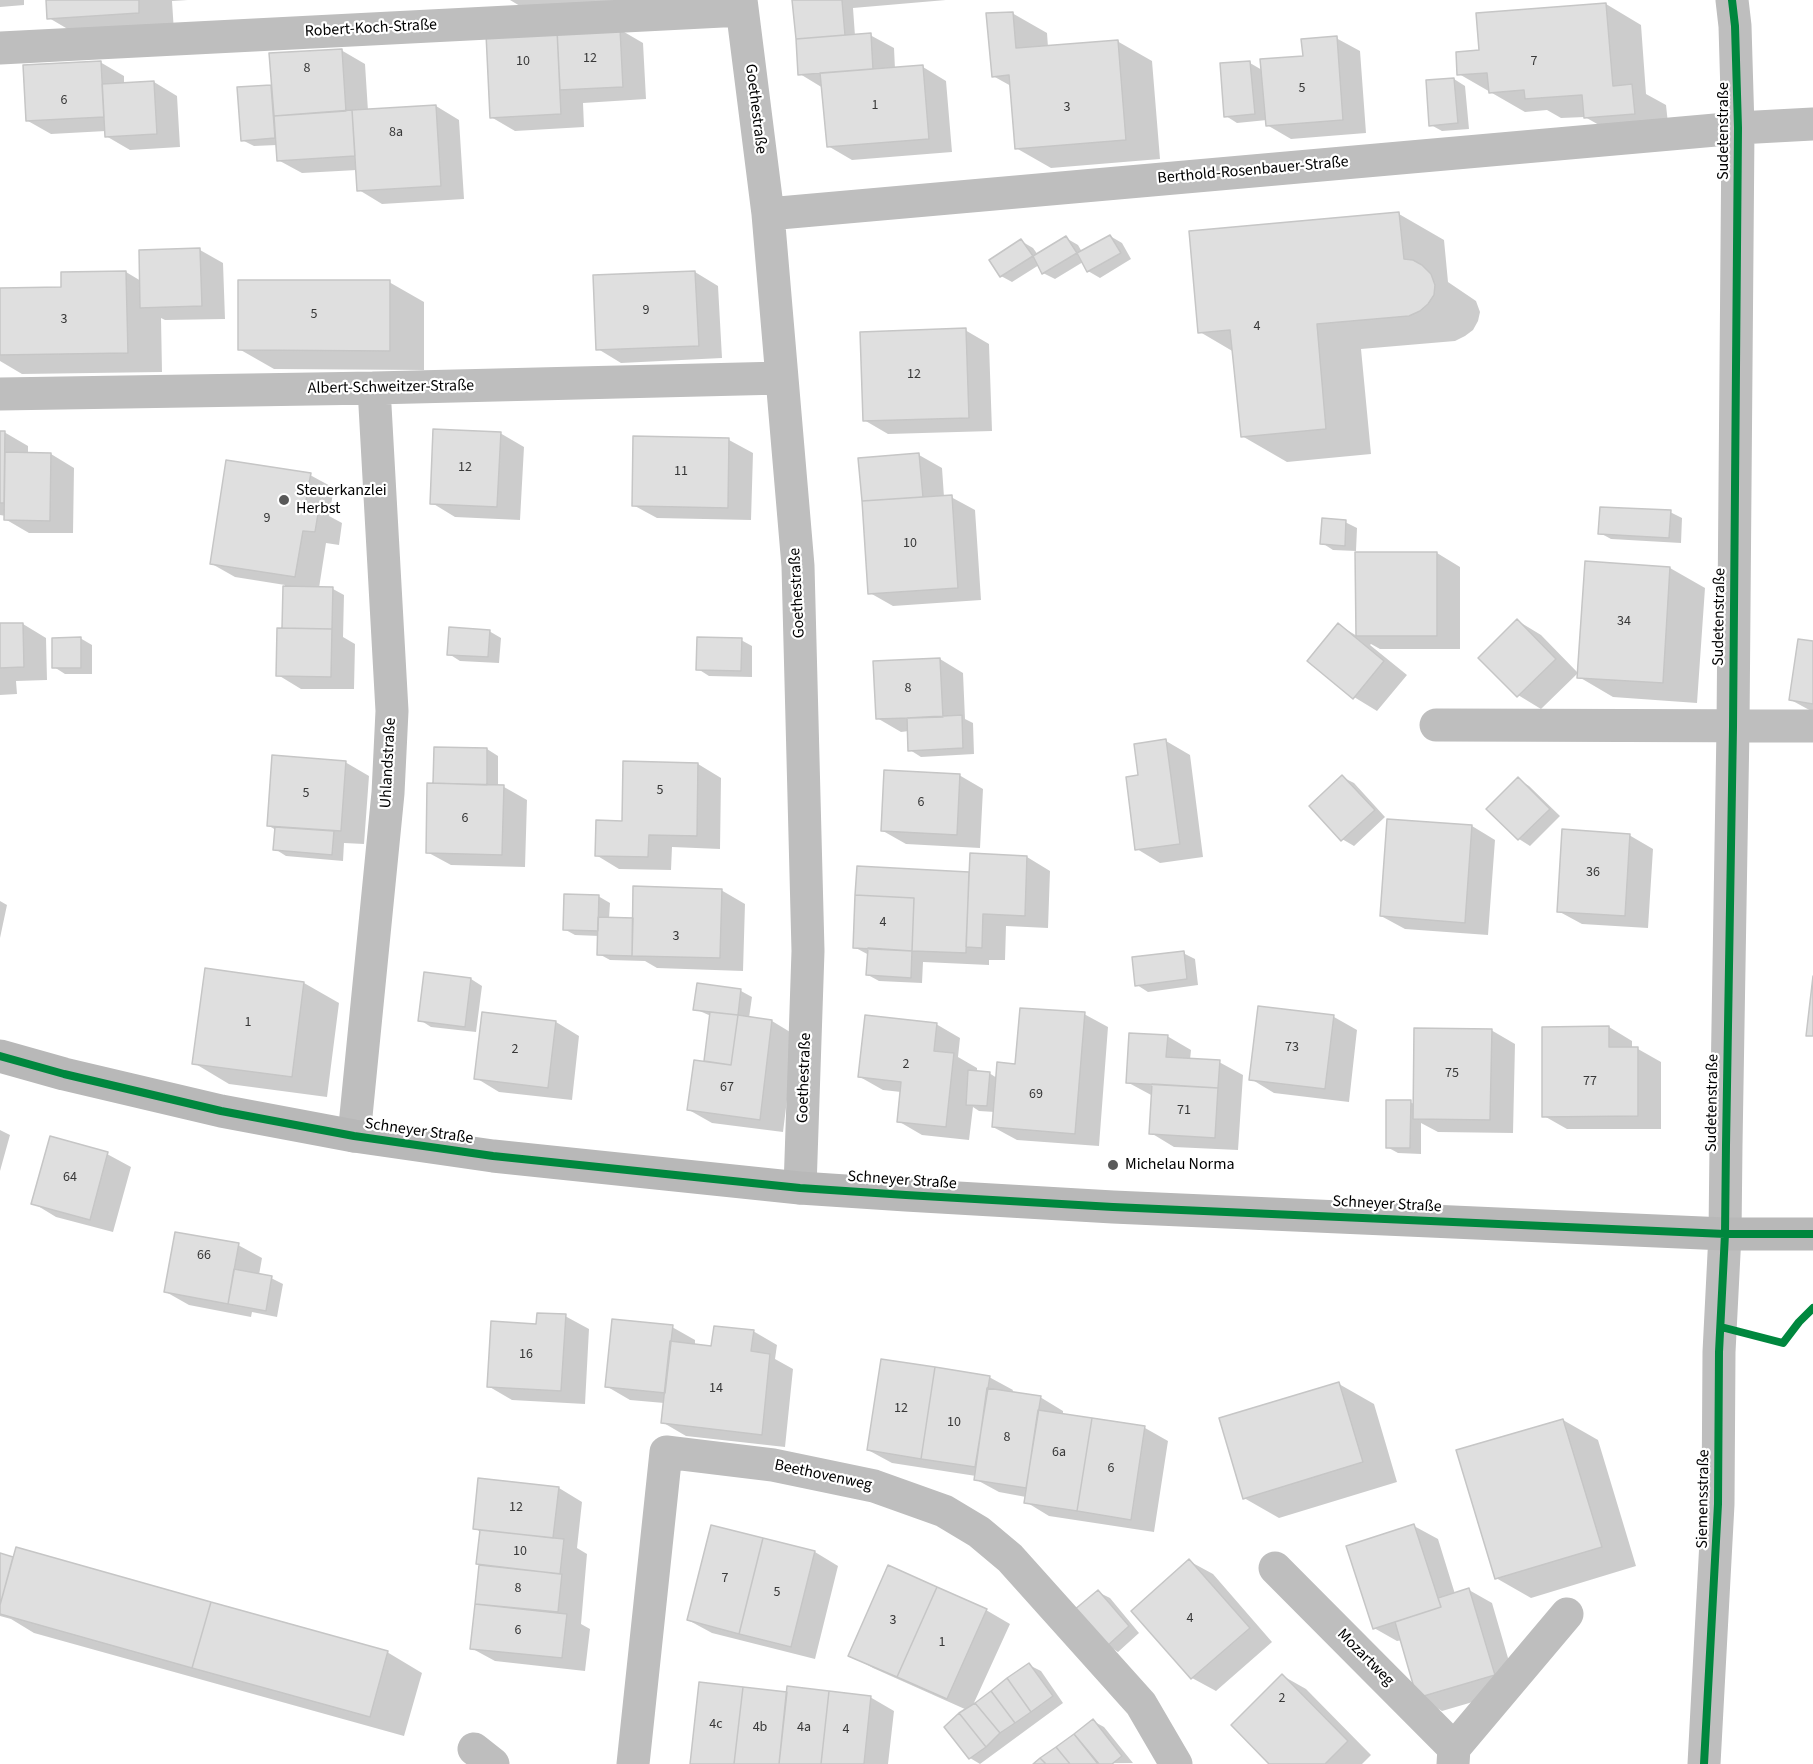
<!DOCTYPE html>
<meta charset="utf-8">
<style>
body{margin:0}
canvas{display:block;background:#fff}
</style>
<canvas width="1813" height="1764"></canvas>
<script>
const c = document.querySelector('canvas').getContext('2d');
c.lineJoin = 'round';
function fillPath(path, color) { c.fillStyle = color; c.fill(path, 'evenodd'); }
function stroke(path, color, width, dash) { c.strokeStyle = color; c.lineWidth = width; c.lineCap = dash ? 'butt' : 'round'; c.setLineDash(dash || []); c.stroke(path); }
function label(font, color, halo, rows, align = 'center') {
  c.font = font + ' "Source Sans 3",sans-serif'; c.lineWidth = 4.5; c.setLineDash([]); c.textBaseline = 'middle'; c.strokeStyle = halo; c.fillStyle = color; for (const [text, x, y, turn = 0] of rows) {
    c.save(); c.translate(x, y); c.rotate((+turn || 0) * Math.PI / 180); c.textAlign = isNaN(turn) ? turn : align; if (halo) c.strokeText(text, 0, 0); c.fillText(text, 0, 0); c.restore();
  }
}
const shadow = new Path2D(`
 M0,0H24V5L0,7Z
 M48,0H188L172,1L174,32L83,38L49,18Z
 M510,0H631L530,12Z
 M794,0H946L853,8L855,36L870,35L894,48L895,69L923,67L946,81L952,152L852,160L828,146L823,88L800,74Z
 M1606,4L1641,25L1646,94L1666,105L1669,133L1620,137L1585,117L1561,118L1547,110L1525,112L1459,74L1481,51Z
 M1012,13L1047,33L1048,47L1117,41L1152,61L1160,159L1051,168L1016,148L1011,86L993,76Z
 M619,29L643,43L646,99L583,103L584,127L515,131L491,117L487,35Z
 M1336,38L1360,51L1366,133L1291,139L1267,125V120L1237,123L1226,116L1250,63L1262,70L1304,57Z
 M341,50L365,64L368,111L436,106L459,120L464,199L382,204L359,190L357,170L302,173L278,160L277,145L254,146L242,140L271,86L273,88Z
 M100,62L124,76V84L154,82L177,96L180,147L130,150L106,136V131L51,134L28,121Z
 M1454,79L1465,86L1469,129L1442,131L1431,125Z
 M1399,214L1444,240L1448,282L1476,301L1480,312L1478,321L1473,330L1465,336L1455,341L1361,349L1371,454L1287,462L1242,436L1234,352L1200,332Z
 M1110,236L1122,243L1131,259L1100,278L1088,271L1083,262L1055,279L1043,273L1039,265L1012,282L1001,276L1021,241L1033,248L1038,255L1066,238L1078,245L1082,252Z
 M200,250L223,263L225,319L165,320L161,318L162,372L22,374L0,361V290L63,289L126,272L141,281Z
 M695,272L718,286L722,358L621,363L598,349Z
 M389,282L424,302V370L274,369L239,349Z
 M965,330L989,344L992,431L888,434L864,420Z
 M0,432H4L28,446V454H51L74,468L73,533H29L5,519L6,516L0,515Z
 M500,433L524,447L520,520L455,517L432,503Z
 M635,437L729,440L753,453L751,520L657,518L633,505Z
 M919,455L942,468L944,497H951L975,510L981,600L893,606L870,593Z
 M310,475L334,488L329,516L342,523L339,545L326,543L319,588L333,589L344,595L343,637L355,644L354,689H301L278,675L288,630L284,627L285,585L235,577L212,564Z
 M1670,512L1682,518L1681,543L1611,539L1600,533Z
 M1345,522L1357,528L1356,551L1333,550L1322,543Z
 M1437,553L1460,567V649H1380L1371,644L1370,645L1407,675L1377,711L1354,697L1339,625L1357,636Z
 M1586,562L1670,568L1705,588L1697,703L1613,697L1579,677Z
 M1518,621L1541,635L1578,673L1541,709L1518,695Z
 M23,624L46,638L47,680L16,681L17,694L0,695V625Z
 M489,631L501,638L499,663L460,661L449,654Z
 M80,638L92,645V674H65L54,667Z
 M741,640L752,646V677L709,676L698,669Z
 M1813,643V712L1791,700Z
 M940,659L963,673L965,719L973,723L974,754L921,757L910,750L909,731L901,732L877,718Z
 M1166,741L1190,755L1203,857L1160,863L1137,849L1139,777Z
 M487,749L498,756V787H504L527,800L525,867L451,865L427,852L439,785L435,782Z
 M345,762L369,776L364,844L344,843L343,861L286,856L275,849L276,830L269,826Z
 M624,762L698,764L721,778L720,849L672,847L671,870L619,869L596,855L623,822Z
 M959,775L983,789L980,848L906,844L883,831Z
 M1342,777L1354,783L1385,817L1354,846L1342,839Z
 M1518,779L1529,786L1560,816L1530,846L1519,839L1488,809Z
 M1472,826L1495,840L1488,935L1405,929L1381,916Z
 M1629,835L1653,849L1648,928L1582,924L1558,911Z
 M1027,857L1050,871L1048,928L1006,926L1005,960H989V965L923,962L922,983L879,981L868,975L869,955L854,947L858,868L971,873Z
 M721,890L745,904L743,971L657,968L645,961L610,960L599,954V936L575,935L564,929L598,896L610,903L609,919H632Z
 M0,901L7,905L0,938Z
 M1183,953L1195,959L1198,985L1148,992L1137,985Z
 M471,979L482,986L476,1032L431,1027L420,1020Z
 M304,983L339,1003L327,1097L229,1084L194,1063Z
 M698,984L741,991L752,997L749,1018L772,1021L795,1035L783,1132L712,1123L689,1110L705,1063L711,1016L695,1009Z
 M1259,1008L1334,1017L1357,1030L1349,1102L1274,1093L1251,1079Z
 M1084,1014L1108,1027L1099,1146L1017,1140L993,1127L995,1112L979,1111L973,1107L969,1140L922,1135L898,1121L901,1092L883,1090L860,1077L936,1024L960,1038L958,1057L977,1068V1072L989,1073L997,1078L1017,1065Z
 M556,1022L579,1036L572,1100L499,1092L476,1078Z
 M1609,1027L1632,1041V1049H1638L1661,1062V1129H1567L1544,1116Z
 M1491,1030L1515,1044L1513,1133L1438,1132L1421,1123V1154L1398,1153L1387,1147L1410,1102L1414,1104Z
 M1167,1036L1191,1050L1190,1060L1219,1062L1243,1075L1238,1150L1174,1147L1151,1133L1153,1096L1127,1082Z
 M0,1130L10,1135L0,1171Z
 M107,1154L131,1167L113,1232L56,1217L33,1203Z
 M238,1245L262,1258L259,1275L271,1278L283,1284L277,1317L252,1312L251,1317L189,1305L166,1292Z
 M565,1316L589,1329L585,1404L512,1400L488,1386L538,1325Z
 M672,1327L695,1340V1345L713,1347L753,1331L777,1345L775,1359L793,1369L785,1447L686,1436L662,1422L664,1403L630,1400L606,1386Z
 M989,1377L1013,1390L1012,1393L1040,1397L1063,1411V1415L1145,1428L1168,1441L1154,1532L1049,1516L1026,1502V1497L999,1492L975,1479L976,1476L892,1463L868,1450Z
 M1339,1384L1374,1404L1397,1482L1279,1518L1244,1498Z
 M1563,1420L1598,1440L1636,1566L1531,1598L1496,1578Z
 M559,1488L582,1502L577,1548L587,1554L581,1624L590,1629L585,1671L495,1661L471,1648L480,1565L477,1563L481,1532L474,1528Z
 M1414,1526L1438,1539L1455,1594L1469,1590L1492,1603L1517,1689L1442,1711L1418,1697L1402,1640L1397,1641L1374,1628Z
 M712,1527L815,1552L838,1566L815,1659L712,1633L688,1620Z
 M0,1555L387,1652L422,1673L404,1736L34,1633L11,1619L0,1616Z
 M1189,1561L1213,1574L1272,1642L1216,1691L1192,1678Z
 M1098,1592L1110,1598L1139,1633L1118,1652L1107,1645Z
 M986,1610L1010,1624L973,1705L1029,1665L1041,1671L1063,1703L980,1764L970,1758L946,1727L967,1710L873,1668L850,1655Z
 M1283,1676L1306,1689L1371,1755L1362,1764H1271Z
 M788,1693L870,1697L894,1711L888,1764H691Z
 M1093,1721L1104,1727L1133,1763L1035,1764Z`);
const building = new Path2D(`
 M46,0H139V13L47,19Z
 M792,0H842L845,35L796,39Z
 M1606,3L1613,86L1632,84L1635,114L1584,118L1582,95L1525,99L1524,90L1489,93L1487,73L1457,75L1456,52L1479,50L1476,13Z
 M1013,12L1016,48L1118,40L1126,140L1015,149L1009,75L992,77L986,13Z
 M620,28L623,87L560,90L557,30Z
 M557,30L561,114L490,118L486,34Z
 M871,33L873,69L798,75L796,39Z
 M1337,36L1343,120L1266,126L1260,59L1303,56L1301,39Z
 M342,49L346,111L274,116L269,53Z
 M101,61L104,117L26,121L23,65Z
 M1250,61L1255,114L1224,117L1220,63Z
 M923,65L929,139L827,147L820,73Z
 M1454,78L1458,123L1429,126L1426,80Z
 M154,81L157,134L105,137L102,84Z
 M271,85L275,138L241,141L237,87Z
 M436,105L441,186L357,191L352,110Z
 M352,110L355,156L277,161L274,116Z
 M1399,212L1404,259L1413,260L1422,265L1431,274L1435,285L1434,295L1428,304L1420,311L1409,316L1317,324L1326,429L1241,437L1230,330L1198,333L1189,231Z
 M1110,235L1121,253L1087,272L1077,253Z
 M1066,236L1077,253L1042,274L1033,256Z
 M1021,239L1033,256L1000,277L989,260Z
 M200,248L202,306L140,308L139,250Z
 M126,271L128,353L0,355V288L61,287V272Z
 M695,271L699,346L596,350L593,275Z
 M238,280H390V351L238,350Z
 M966,328L969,418L863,421L860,332Z
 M433,429L501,432L497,507L430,504Z
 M0,431H5L4,503H0Z
 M633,436L729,438L728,508L632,506Z
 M5,452L51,453L50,521L4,520Z
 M919,453L923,497L862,501L858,458Z
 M226,460L311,473L305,506L319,508L315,532L303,531L295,577L210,564Z
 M952,495L958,588L868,594L862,501Z
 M1600,507L1671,510L1669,538L1598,534Z
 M1322,518L1346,520L1345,546L1320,544Z
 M1355,552H1437V636H1356Z
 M1585,561L1670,567L1663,683L1577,678Z
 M283,586L333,587L332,629L282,628Z
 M1517,619L1556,659L1517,697L1478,658Z
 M0,623H23L24,667L0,668Z
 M1338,623L1384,661L1353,699L1307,661Z
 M449,627L490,630L488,657L447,655Z
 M277,628L332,629L331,677L276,676Z
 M81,637V668H52V638Z
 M697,637L742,638L741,671L696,670Z
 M1798,639L1813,641V704L1789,700Z
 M940,658L943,717L876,719L873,661Z
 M962,715L963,748L908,751L907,718Z
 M1166,739L1180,844L1135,850L1126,777L1138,775L1134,744Z
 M434,747L487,748V785L433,783Z
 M272,755L346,761L341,831L267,826Z
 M623,761L698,763L697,836L649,835L648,857L595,856L596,820L622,821Z
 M884,770L960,774L957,835L881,831Z
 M1342,775L1375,810L1341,841L1309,806Z
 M1518,777L1550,809L1518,840L1486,809Z
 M427,783L504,785L502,855L426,853Z
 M1387,819L1472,825L1465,923L1380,916Z
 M275,827L334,831L332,855L273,850Z
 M1562,829L1630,834L1625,916L1557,912Z
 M970,853L1027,856L1025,916L983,914L982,948L966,947Z
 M857,866L969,872L966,953L912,951L914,898L855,895Z
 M633,886L722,889L720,958L632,956Z
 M564,894L599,895L598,931L563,930Z
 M855,895L914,898L912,951L853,948Z
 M598,917L633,918L632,956L597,955Z
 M868,948L912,951L911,978L866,975Z
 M1184,951L1187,979L1135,986L1132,957Z
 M205,968L304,982L292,1077L192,1064Z
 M424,972L471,978L465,1027L418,1021Z
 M1813,976V1036H1806Z
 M697,983L741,989L738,1015L693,1010Z
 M1258,1006L1334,1015L1325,1089L1249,1080Z
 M1020,1008L1085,1012L1075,1134L992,1127L997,1062L1015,1064Z
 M482,1012L556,1021L548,1088L474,1079Z
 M710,1012L738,1015L731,1065L704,1061Z
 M738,1015L772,1020L760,1120L687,1110L694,1060L731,1065Z
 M865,1015L937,1023L934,1051L954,1053L946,1127L897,1122L901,1082L858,1077Z
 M1609,1026V1047H1638V1116L1542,1117V1027Z
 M1414,1028L1492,1029L1490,1120L1413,1119Z
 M1129,1033L1168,1035L1166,1057L1220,1060L1218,1088L1126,1083Z
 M968,1070L990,1072L987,1106L966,1105Z
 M1152,1084L1218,1088L1215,1138L1149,1134Z
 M1386,1100H1411L1410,1148H1386Z
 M50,1136L108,1152L90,1220L31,1204Z
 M175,1232L239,1243L228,1304L164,1292Z
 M234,1269L272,1276L266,1311L228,1304Z
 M537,1313L566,1314L561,1391L487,1387L491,1321L536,1324Z
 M612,1319L673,1325L665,1393L605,1387Z
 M714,1326L754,1330L751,1351L770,1354L762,1435L661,1423L670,1341L711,1346Z
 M881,1359L935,1367L921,1459L867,1450Z
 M935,1367L990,1376L975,1467L921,1459Z
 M1339,1382L1363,1462L1243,1499L1219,1418Z
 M987,1388L1041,1396L1026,1488L974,1480Z
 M1038,1410L1092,1418L1077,1511L1024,1503Z
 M1092,1418L1145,1426L1131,1520L1077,1511Z
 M1563,1419L1602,1547L1495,1579L1456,1450Z
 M478,1478L559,1487L553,1538L473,1529Z
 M1414,1524L1441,1607L1373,1629L1346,1546Z
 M711,1525L763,1538L739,1634L687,1620Z
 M480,1530L564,1539L560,1574L476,1564Z
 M763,1538L815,1551L791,1647L739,1634Z
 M16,1547L211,1602L192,1668L0,1614V1605Z
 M0,1553L13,1557L0,1605Z
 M1189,1559L1250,1628L1191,1679L1131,1611Z
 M479,1565L562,1574L558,1612L475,1604Z
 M888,1565L937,1587L897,1677L848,1656Z
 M937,1587L987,1609L947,1699L897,1677Z
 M1469,1588L1495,1675L1417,1698L1395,1622L1441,1607L1438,1598Z
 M1098,1590L1129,1626L1106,1647L1074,1610Z
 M211,1602L388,1651L370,1717L192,1668Z
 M475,1604L567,1614L562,1658L470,1649Z
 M1029,1663L1053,1696L1031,1712L1007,1678Z
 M1282,1674L1348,1741L1325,1764H1269L1231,1725Z
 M1007,1678L1031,1712L1015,1723L991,1691Z
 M699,1682L743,1687L734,1764H690Z
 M787,1686L829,1691L821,1764H779Z
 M743,1687L787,1692L779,1764H734Z
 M829,1691L871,1696L864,1764H821Z
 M991,1691L1015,1723L1000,1733L975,1703Z
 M975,1703L1000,1733L986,1747L959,1713Z
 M959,1713L986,1747L969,1759L944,1727Z
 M1093,1719L1122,1756L1112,1764H1099L1074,1734Z
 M1074,1734L1098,1764H1070L1056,1747Z
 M1056,1747L1070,1764H1046L1040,1758Z
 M1040,1758L1046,1764H1033Z`);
const street = new Path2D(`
 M741,0L768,214L798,566L808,951L800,1188
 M0,48L742,10
 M768,214L1738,128L1813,124
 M0,394L374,388L782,378
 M1436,725L1813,726
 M354,1136L388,793L392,711L374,388
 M1275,1568L1454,1748L1453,1764
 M1454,1748L1567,1614
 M474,1749L493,1764
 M633,1764L666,1452L773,1465L874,1486L944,1511L979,1532L1010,1558L1141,1704L1176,1764
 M1704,1764L1718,1504L1719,1352L1725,1234L1726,1145L1733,727L1738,128L1735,26L1732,0`);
const secondary = new Path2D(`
 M0,1056L64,1074L221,1111L354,1136L493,1156L800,1188L906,1195L1113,1207L1725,1234H1813`);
const cycleway = new Path2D(`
 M0,1056L64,1074L221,1111L354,1136L493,1156L800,1188L906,1195L1113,1207L1725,1234H1813
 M1721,1327L1783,1343L1799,1322L1813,1308
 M1704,1764L1718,1504L1719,1352L1725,1234L1726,1145L1733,727L1738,128L1735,26L1732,0`);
const markers = [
 [284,500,6,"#595959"],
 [1113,1165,6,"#595959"]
];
const numberNames = [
 ["12",590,59],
 ["10",523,62],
 ["7",1534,62],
 ["8",307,69],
 ["5",1302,89],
 ["6",64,101],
 ["1",875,106],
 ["3",1067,108],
 ["8a",396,133],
 ["9",646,311],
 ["5",314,315],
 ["3",64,320],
 ["4",1257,327],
 ["12",914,375],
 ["12",465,468],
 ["11",681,472],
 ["9",267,519],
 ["10",910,544],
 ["34",1624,622],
 ["8",908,689],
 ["5",660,791],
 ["5",306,794],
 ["6",921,803],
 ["6",465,819],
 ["36",1593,873],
 ["4",883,923],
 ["3",676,937],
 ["1",248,1023],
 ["73",1292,1048],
 ["2",515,1050],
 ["2",906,1065],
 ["75",1452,1074],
 ["77",1590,1082],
 ["67",727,1088],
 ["69",1036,1095],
 ["71",1184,1111],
 ["64",70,1178],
 ["66",204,1256],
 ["16",526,1355],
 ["14",716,1389],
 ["12",901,1409],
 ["10",954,1423],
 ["8",1007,1438],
 ["6a",1059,1453],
 ["6",1111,1469],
 ["12",516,1508],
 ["10",520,1552],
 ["7",725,1579],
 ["8",518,1589],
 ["5",777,1593],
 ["4",1190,1619],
 ["3",893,1621],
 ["6",518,1631],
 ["1",942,1643],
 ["2",1282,1699],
 ["4c",716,1725],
 ["4b",760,1728],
 ["4a",804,1728],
 ["4",846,1730]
];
const streetNames = [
 ["Robert-Koch-Straße",371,29,-3],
 ["Goethestraße",755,109,83],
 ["Sudetenstraße",1724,131,-90],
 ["Berthold-Rosenbauer-Straße",1253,171,-5],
 ["Albert-Schweitzer-Straße",391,388,-1],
 ["Goethestraße",798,593,-93],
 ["Sudetenstraße",1720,617,-89],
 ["Uhlandstraße",389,763,-87],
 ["Goethestraße",805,1078,-88],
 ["Sudetenstraße",1713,1103,-89],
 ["Schneyer Straße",419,1132,8],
 ["Schneyer Straße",902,1181,4],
 ["Schneyer Straße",1387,1205,3],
 ["Beethovenweg",823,1476,12],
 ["Siemensstraße",1704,1499,-89],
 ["Mozartweg",1365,1658,45]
];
const poiNames = [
 ["Steuerkanzlei",296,491],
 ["Herbst",296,509],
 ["Michelau Norma",1125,1165]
];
fillPath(shadow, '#0003');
fillPath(building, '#dfdfdf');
stroke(building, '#c6c6c6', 1.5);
stroke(street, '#bebebe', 33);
stroke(secondary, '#b8b8b8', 33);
stroke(cycleway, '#00873e', 8);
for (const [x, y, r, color] of markers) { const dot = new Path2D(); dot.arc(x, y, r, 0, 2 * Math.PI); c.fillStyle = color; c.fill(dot); stroke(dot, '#fff', 2); }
label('14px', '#383838', null, numberNames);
label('16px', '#000', '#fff', streetNames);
label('16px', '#000', '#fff', poiNames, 'left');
</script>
